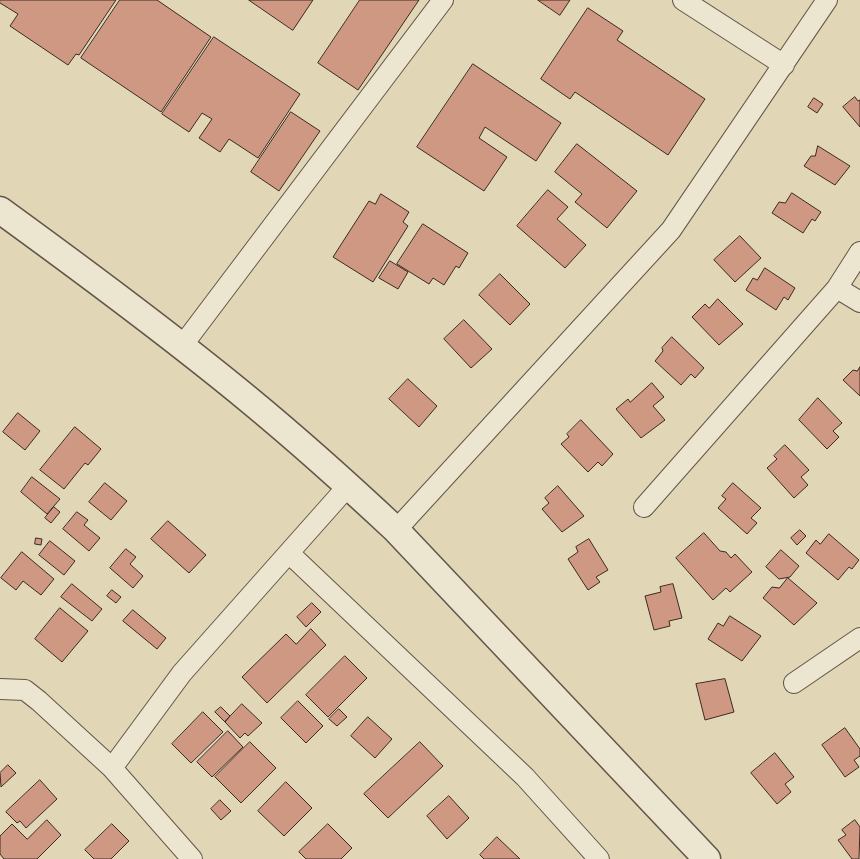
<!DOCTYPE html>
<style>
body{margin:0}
canvas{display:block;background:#e1d7b7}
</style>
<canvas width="860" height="859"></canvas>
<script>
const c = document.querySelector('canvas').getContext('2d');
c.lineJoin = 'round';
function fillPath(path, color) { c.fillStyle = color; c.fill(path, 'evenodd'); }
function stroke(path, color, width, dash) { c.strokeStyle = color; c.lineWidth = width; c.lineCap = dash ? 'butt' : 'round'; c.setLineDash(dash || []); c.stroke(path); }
const building = new Path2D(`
 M0,0H116L79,55L76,54L68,65L10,26L18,14L0,3Z
 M120,0H157L211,37L161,112L81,58Z
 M249,0H313L293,30Z
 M360,0H419L358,90L318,63Z
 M538,0H570L560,15Z
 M588,8L623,31L617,40L705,99L668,155L575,92L570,99L541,79Z
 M214,37L300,94L258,158L229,139L220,152L199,138L212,119L202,113L189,132L162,114Z
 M473,64L561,123L536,161L485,127L479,138L507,157L484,191L417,147Z
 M855,97L858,101L860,100V127L843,107Z
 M814,98L823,104L817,113L808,107Z
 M291,112L320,131L279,191L251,172Z
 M577,144L637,191L607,228L575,202L582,194L555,172Z
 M818,146L850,166L835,185L804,166L811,156H815Z
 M548,190L568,207L557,219L586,245L565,268L517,226Z
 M792,193L821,212L815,221L812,219L803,233L772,213L779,202L785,203Z
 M381,194L409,212L403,222L408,226L373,282L333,257L369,201L375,204Z
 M423,224L468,253L459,268L456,266L444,285L433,278L429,284L397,264Z
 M740,236L761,258L735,282L714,260Z
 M390,261L408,272L398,289L379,278Z
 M765,268L795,288L788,300L784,297L776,310L746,290L753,278L757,280Z
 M500,274L530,304L510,325L479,295Z
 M718,299L743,324L719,345L692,317L705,304L709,308Z
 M464,320L492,349L471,368L444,339Z
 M672,337L704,368L695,378L691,374L681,385L655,361L663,351L662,348Z
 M860,367V396L843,380L853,370L857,371Z
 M408,379L437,406L419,427L389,399Z
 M652,383L664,397L653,406L665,420L641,438L616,409L628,399L630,402Z
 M818,398L842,423L833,431L839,437L827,449L799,420Z
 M18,413L40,431L25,450L3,432Z
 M581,420L613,454L602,466L598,462L588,472L561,444L569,437L567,434Z
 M75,427L101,449L88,465L85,463L64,489L40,470Z
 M785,445L809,470L801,477L808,485L794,498L767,468L777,459L774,456Z
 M32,477L60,499L47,514L21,492Z
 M105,483L127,501L111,520L89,502Z
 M733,483L761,508L751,518L757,523L747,534L718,508L726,499L722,496Z
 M558,486L584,516L562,532L542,509L549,503L545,498Z
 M54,507L60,512L51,523L45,518Z
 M77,512L88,520L84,525L100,538L89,551L63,529Z
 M168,521L206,555L189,573L151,539Z
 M800,530L806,536L797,545L791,538Z
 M704,533L720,551L726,552L731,558L735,554L752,572L730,592L726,588L713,600L676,558Z
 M829,534L859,560L852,569L849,567L838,580L806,553L816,540L820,544Z
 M36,538L42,539L41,545L35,544Z
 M589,539L608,570L596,577L600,582L588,590L568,559L578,552L576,547Z
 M50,541L75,561L64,575L39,555Z
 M126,549L136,557L130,564L143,576L133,588L110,568Z
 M781,550L799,566L790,577L779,579L766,567Z
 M22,552L54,579L41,595L23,581L16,590L1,578Z
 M788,578L817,603L794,625L763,598L772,587L779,588Z
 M72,584L102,609L92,621L61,597Z
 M673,584L682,618L669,621L670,626L654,630L645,596L661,592L660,587Z
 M112,590L121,597L116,603L107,596Z
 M312,603L321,612L306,627L297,617Z
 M60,608L88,631L62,662L35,639Z
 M133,610L166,638L157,649L123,621Z
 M730,616L761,636L742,661L708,639L718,623L723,626Z
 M311,629L326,645L267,703L242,677L286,634L296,644Z
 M345,656L367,678L328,717L306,695Z
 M725,679L734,712L705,720L696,684Z
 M298,701L323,726L306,743L281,718Z
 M242,704L262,723L248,736L245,733L240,738L225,722Z
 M221,707L230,716L225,722L215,712Z
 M339,709L347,717L337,726L329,719Z
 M203,712L223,732L191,763L172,744Z
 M368,717L392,739L375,758L351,736Z
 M845,728L860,749V756L854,760L859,767L845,777L822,745Z
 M228,731L243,747L212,777L197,762Z
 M250,742L276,768L241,803L215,777Z
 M420,742L443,766L388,818L364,794Z
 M775,753L794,777L785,784L791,792L777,804L751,773Z
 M8,765L16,773L1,787L0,773Z
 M40,780L57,799L26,828L20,821L17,823L6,812Z
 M286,782L312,808L284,836L258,811Z
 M449,796L469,818L447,839L427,816Z
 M220,800L231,811L221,820L211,809Z
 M47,820L61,835L37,859H4L0,854V836L12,824L27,839Z
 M855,820L860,827L859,859H852L838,840L846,835L842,830Z
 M112,824L129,841L111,859H94L85,850Z
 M328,824L352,848L341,859H306L299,852Z
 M497,837L520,859H484L480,855Z`);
const minor = new Path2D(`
 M683,0L784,65
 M837,288L860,302
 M182,346L443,0
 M644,507L837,288L860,252
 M396,530L671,230L827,0
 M290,554L525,777L599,859
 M794,683L860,638
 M0,689L25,690L39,701L112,768L192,859
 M112,768L182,673L348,486`);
const tertiary = new Path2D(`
 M0,210C84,271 168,333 248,399C299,441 348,485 396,530L707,859`);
fillPath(building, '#cf9882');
stroke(building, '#3b2a23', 1);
stroke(minor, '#645548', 22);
stroke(tertiary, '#645548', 29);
stroke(minor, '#ece5d0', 20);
stroke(tertiary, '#ece5d0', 26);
</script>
